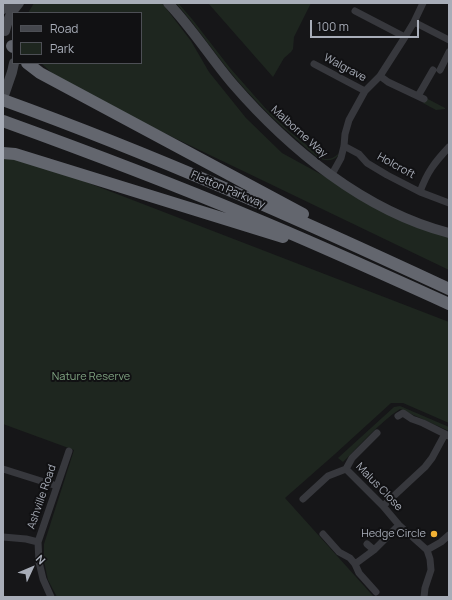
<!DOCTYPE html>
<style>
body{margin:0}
#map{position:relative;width:452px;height:600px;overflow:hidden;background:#161618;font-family:Manrope,sans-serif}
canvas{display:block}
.frame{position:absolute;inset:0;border:4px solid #a8adb8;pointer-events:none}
.legend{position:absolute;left:12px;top:12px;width:130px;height:52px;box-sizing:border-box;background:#111113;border:1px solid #4d4f55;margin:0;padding:5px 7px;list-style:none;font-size:12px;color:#a8adb8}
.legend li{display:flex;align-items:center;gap:8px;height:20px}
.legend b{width:20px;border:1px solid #4d4f55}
.north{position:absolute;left:12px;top:548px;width:40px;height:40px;-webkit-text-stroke:3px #111113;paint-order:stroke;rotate:46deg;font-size:11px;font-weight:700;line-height:16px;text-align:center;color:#a8adb8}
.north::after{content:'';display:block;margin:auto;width:14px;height:18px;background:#a8adb8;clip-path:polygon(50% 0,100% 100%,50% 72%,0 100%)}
.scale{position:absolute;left:310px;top:20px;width:109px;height:18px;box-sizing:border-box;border:2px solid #a8adb8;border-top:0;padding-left:5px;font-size:12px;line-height:14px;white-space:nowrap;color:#a8adb8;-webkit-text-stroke:3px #111113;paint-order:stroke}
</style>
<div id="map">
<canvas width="452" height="600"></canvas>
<div class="frame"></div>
<ul class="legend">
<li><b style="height:5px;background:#45474d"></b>Road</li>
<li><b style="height:11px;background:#1e261f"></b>Park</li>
</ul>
<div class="north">N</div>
<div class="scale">100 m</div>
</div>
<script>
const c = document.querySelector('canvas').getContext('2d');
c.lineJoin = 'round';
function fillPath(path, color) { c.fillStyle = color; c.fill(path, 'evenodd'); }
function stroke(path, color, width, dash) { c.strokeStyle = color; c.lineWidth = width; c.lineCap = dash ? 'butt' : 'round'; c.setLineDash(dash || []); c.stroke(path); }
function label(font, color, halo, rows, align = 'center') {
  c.font = font + ' Manrope,sans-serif'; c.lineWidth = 4; c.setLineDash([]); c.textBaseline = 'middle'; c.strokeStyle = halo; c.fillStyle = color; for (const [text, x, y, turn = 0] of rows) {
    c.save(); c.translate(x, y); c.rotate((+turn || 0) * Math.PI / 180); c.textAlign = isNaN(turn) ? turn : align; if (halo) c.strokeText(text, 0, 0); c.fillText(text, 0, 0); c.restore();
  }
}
const green = new Path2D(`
 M34,3H162L191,41L209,72L246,118L282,153L335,182L449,236V270L83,94L56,77L41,63H141V13H28Z
 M176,3H178L192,19L230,68L267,110L289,131L324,159C331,159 334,158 339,153L338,156C331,162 325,161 317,157C288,133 260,107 235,78C215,54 197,27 176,3Z
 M208,3H311L294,37L293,49L291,52L284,58L273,77Z
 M426,98L445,108V109L436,110L423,103Z
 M3,157L34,162L449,322V423L403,403H391L335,454L285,498L374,597H57L48,580L44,561V544L74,450L3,424Z
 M400,406L449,427V431L400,409C379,423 361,444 343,462L338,458L394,407Z`);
const street = new Path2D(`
 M355,11L405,37
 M414,22L449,40
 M314,64L365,91
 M440,70L449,52
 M380,76L388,82L424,99
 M418,96L433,70
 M344,146L359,154L367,163L387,175L420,192L449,203
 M331,176L341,158L344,146L345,134L349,120L365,91L380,76L405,37L414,22L423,3
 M420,192C427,172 435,162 449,147
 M398,416L403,413L412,419L423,423L449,436
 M3,469L57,486
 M346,469L352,458L377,433
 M303,499L328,476L346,469L383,506L399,525L427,550L430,559L431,570L425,588L424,597
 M383,506L425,467L432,458L445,434
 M323,534L339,552L350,558L355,564L359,573L376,592
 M3,537L26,539L38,542
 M367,544L374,550
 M427,550L441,542L449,535
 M355,564L374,550L399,525
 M51,597L43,579L39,562L38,542L69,451`);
const secondary = new Path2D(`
 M168,3C192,28 210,57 232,83C289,149 364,211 449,233
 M3,9L15,3
 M5,31C8,19 11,12 19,3
 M3,98L12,72L14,63`);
const highway = new Path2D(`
 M12,46L13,47
 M27,63L40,73L303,214
 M3,100C155,155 303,221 449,289
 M3,121C86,151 168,182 249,216C317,244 383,274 449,304
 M3,153L15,154L283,237`);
const markers = [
 [434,534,4,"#f2b134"]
];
const streetNames = [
 ["Walgrave",345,68,28],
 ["Malborne Way",299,132,42],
 ["Holcroft",396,166,29],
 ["Fletton Parkway",228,190,23],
 ["Malus Close",379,487,46],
 ["Ashville Road",42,497,-71]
];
const parkNames = [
 ["Nature Reserve",91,377]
];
const poiNames = [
 ["Hedge Circle",426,534]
];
fillPath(green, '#1e261f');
stroke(street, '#37383d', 7);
stroke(secondary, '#45474d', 10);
stroke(highway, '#63666e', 12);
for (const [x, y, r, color] of markers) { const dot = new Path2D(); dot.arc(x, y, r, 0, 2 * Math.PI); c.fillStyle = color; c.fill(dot); stroke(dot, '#111113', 1.5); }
label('11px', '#a8adb8', '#111113', streetNames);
label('11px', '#7fa381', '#111113', parkNames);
label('11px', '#a8adb8', '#111113', poiNames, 'right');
</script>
